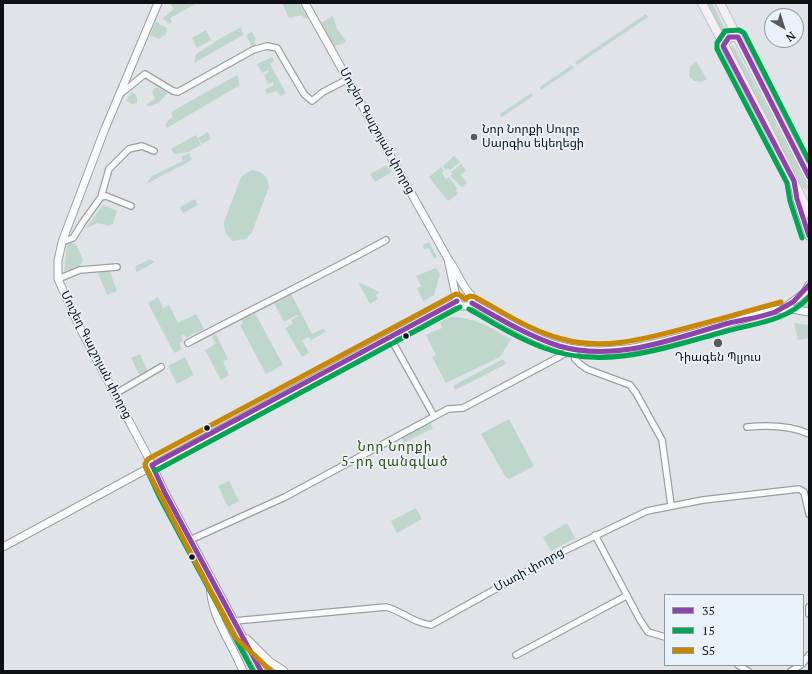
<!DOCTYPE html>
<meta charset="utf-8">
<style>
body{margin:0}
#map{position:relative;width:812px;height:674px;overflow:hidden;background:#e0e4e9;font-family:"PT Serif","Noto Sans Armenian",serif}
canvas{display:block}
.frame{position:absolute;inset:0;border:4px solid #0e1013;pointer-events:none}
.legend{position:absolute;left:664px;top:594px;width:140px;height:72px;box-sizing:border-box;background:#e9f2fa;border:1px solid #91989e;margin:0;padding:5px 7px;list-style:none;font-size:12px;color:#0e1013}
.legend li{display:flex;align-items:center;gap:8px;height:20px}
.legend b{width:20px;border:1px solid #91989e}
.north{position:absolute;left:764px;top:8px;width:40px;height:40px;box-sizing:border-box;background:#e9f2fa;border:1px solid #91989e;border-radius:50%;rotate:142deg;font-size:11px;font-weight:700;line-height:16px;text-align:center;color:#0e1013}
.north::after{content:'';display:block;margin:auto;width:14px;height:18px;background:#585a5e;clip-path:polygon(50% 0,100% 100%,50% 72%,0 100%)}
</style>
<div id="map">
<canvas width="812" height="674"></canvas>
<div class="frame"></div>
<ul class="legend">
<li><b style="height:5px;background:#8e44ad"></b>35</li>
<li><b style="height:5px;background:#00a651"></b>15</li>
<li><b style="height:5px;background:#c88804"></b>Տ5</li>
</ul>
<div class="north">N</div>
</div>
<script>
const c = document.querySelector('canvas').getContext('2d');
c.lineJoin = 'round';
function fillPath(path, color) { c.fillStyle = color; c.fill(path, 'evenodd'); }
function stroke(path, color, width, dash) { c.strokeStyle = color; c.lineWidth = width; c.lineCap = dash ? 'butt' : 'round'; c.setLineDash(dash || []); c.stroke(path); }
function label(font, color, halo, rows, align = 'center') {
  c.font = font + ' "PT Serif","Noto Sans Armenian",serif'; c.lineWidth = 3.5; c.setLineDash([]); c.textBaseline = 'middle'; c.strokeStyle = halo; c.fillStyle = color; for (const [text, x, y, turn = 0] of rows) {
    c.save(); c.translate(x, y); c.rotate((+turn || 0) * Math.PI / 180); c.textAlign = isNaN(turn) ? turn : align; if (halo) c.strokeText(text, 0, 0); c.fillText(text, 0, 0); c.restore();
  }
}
const green = new Path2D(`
 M170,3H197L170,18L172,22L169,24L163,18L174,9Z
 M282,3H299L308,18H304L302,15L289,18Z
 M707,3H712L728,34L724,36Z
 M646,14L648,17L577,65L575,62Z
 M333,16L337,29L346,41L342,44L334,46L321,23Z
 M156,22L167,28L166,34L159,39L150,35Z
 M241,27L243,35L194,63L196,54L214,43V42Z
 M206,30L211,40L197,48L192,38Z
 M252,32L256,40L254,41L256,45L252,47L246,35Z
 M733,45L764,101L808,187L807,190L803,188L730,48Z
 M272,57L274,61L270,64L286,93L281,96L276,91L267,94L265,90L274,85L273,82L268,84L264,75L269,72L268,70L262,73L257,64Z
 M696,61L707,79L702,82L694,81L689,76L690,67Z
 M572,65L574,68L541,90L540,87Z
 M237,75L240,85L167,128L165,126L168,120L173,117L171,112Z
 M156,87L168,93L158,103L150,106L146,105L155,98L152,92Z
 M132,91L137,97V103L133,104L126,101Z
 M531,93L533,96L502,117L500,114Z
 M208,132L211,139L202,144L198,138Z
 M196,135L201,145L188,152L174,154L171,149Z
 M189,153L192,160L146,184L152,176L183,161L181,157Z
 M454,156L460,162L450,170L448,168L446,170L443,166Z
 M461,164L466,170L461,175L467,183L462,187L450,176L452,174L451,172Z
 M387,165L392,172L375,182L370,174Z
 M441,167L444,171L442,173L446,179L449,177L457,188L456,190L458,194L448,201L429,177Z
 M251,170C262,171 268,176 269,187L252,232L246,239L233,241C226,235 224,231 224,222L241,177Z
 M195,199L198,205L183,213L180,207Z
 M103,205L117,211L113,224L109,226L98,223L86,228Z
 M429,242L437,257L434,259L429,248L424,249L423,245Z
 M71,243L76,244L83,260L79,268L64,271L67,245Z
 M150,259L155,262L137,272L135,267Z
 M436,268L440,274L434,295L423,301L417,288L421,286L416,276Z
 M109,269L117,291L107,295L98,273Z
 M358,282L380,292L376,295L378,299L370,304Z
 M809,290V308L792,306Z
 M290,292L312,334L324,328L326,332L311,340L309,337L302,340L309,353L302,357L285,328L293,324L291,320L298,316L297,315L284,322L273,301Z
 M158,297L163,308L169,305L178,323L196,314L204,329L186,338L184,335L181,336L183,341L179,343L182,349L174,353L148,303Z
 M255,313L283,365L266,374L240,325L243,323L241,320Z
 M451,317C476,317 490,328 511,339L500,357L446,383L432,357L436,355L426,335L442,328L440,322Z
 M794,323L809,325V338L798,340Z
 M216,334L228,359L223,362L229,375L221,380L205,350L216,344L212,337Z
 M140,354L149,374L141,378L131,358Z
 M185,357L194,375L177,384L168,366Z
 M503,359L506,364L455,390L453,386Z
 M509,419L534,466L509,479L505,476L481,434Z
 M430,422L433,428L404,443L401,437Z
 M229,481L239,501L228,507L218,486Z
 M416,508L422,519L397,533L391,521Z
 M567,523L575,538L551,551L543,537Z`);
const street = new Path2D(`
 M119,95L145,74L173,91L178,92L253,50L267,46L277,48L304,94L312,101L323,92L348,79
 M101,197L109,169L129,149L142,146L154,151
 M62,242L73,238L83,222L101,197L106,196L131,206
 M58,279L80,270L117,267
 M390,337L434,416
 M188,343C254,308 321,276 386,240
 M115,394L161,367
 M747,427C768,425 790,425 809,434
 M595,535L640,620L648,632L665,637
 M190,540L285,497L448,409L463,408L574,349L575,359L580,364L587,369L630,385L636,393L662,440L671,505
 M809,607V614
 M234,621L386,607C405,612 410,622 431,625L564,551L647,511L703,500L799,489L804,492L809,514
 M516,655L626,596
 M803,663L809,655
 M738,665L748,671
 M791,671L801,665`);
const secondary = new Path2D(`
 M158,3L104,131L62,242L58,261V279L80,328L147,455L165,493L261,671
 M305,3L448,259C457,270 461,286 471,295L472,303L468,306H461L457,301L448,259
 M795,187L797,199L809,236
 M472,303C496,316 519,331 545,341C601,364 662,342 717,327C738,321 760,313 782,309C790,308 801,311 809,312
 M783,309L804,293L809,285
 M3,547L457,301
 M211,577C206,611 231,641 243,671
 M247,639L269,661L284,671`);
const primary = new Path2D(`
 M702,3L768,129L809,213
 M720,3L809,177
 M723,46L729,37H738`);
const bus1 = new Path2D(`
 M809,177L738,37H729L723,46L794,181L797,199L809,236
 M472,303C500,319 528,336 559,346C614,362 670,340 722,325C740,320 758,318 775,312L793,302L809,285
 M152,465L457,301
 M152,465L165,493L261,671`);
const bus2 = new Path2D(`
 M802,238L790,201L787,183L717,49V43L725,31L739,30L744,33L809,161
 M469,309C493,323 517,338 544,348C605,371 667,347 727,331C757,323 787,321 809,297
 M146,468L159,496L253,671
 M155,471L460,307`);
const bus3 = new Path2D(`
 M271,671L235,637L146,468L145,464L148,459L456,294L460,295L465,299L470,296L475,297C503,312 530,331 562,339C605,351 648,338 690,327C721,319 751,310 781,302`);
const markers = [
 [474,137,4,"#585a5e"],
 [406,336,3.5,"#0e1013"],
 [718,343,5,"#585a5e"],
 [207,428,3.5,"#0e1013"],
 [192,557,3.5,"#0e1013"]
];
const poiNames = [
 ["Նոր Նորքի Սուրբ",482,130],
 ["Սարգիս եկեղեցի",482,144],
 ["Դիագեն Պլյուս",718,358,"center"]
];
const streetNames = [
 ["Մուշեղ Գալշոյան փողոց",377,131,61],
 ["Մուշեղ Գալշոյան փողոց",96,355,63],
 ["Մառի փողոց",529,570,-29]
];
const neighbourhoodNames = [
 ["Նոր Նորքի",395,447],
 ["5-րդ զանգված",395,462]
];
fillPath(green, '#bed6cc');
stroke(street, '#9c9fa2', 8);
stroke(secondary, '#9c9fa2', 9);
stroke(primary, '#bfc1c3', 10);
stroke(street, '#fafbfc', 5.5);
stroke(secondary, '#fafbfc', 7);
stroke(primary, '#f4eff2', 8);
stroke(bus1, '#8e44ad', 5);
stroke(bus2, '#00a651', 5);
stroke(bus3, '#c88804', 5);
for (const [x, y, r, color] of markers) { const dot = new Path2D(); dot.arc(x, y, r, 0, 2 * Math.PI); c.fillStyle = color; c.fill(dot); stroke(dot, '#e9f2fa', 1.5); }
label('12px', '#0e1013', '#e9f2fa', poiNames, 'left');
label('12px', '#0e1013', '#e9f2fa', streetNames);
c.letterSpacing = '1px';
label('13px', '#324d02', '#e9f2fa', neighbourhoodNames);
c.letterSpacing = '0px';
</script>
